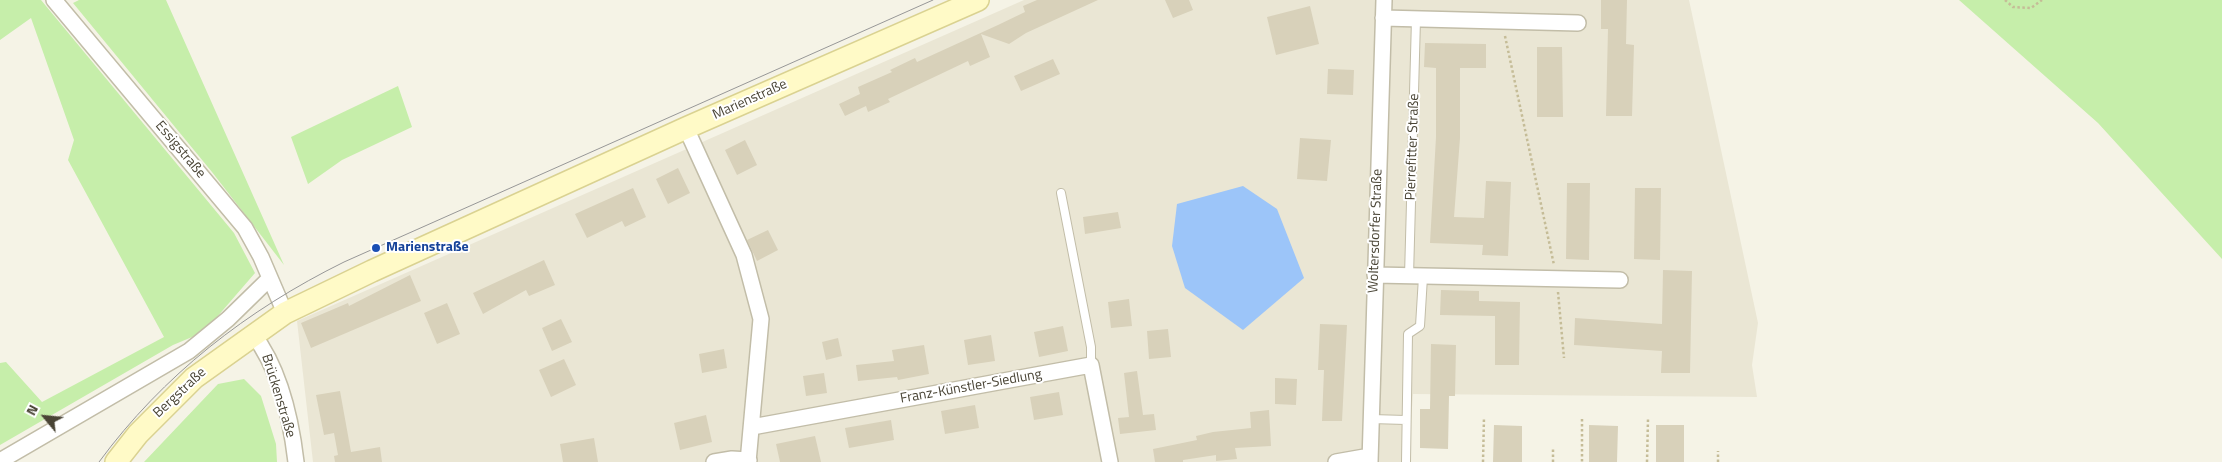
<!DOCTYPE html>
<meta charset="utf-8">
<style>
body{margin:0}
#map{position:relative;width:2222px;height:462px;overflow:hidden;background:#f5f3e6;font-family:"Titillium Web",sans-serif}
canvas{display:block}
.north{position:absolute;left:20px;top:392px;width:50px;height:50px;-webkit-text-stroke:4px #fff;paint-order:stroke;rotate:298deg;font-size:14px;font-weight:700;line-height:20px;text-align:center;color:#494435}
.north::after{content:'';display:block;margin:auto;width:18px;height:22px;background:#494435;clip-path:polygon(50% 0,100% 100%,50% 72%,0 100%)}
</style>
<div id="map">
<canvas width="2222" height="462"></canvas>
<div class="north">N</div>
</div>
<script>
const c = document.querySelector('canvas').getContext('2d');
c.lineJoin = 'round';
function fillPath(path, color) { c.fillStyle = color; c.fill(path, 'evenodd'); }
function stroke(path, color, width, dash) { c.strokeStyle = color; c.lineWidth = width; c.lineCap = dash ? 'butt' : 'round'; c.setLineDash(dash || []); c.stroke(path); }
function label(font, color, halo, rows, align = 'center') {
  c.font = font + ' "Titillium Web",sans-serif'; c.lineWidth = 4; c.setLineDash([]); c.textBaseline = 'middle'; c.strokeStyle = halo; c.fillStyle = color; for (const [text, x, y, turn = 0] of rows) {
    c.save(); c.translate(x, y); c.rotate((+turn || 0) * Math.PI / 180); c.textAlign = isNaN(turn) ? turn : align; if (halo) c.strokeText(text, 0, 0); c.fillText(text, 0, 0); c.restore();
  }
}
const residential = new Path2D(`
 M1024,0H1689L1758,323L1752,365L1757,397L1413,394L1408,462H313L297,321Z`);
const green = new Path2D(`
 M0,0H41L234,233L255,273L204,332L173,345L0,445V363L6,362L42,402L164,337L68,160L74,140L31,18L0,40Z
 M79,0H166L284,265L212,172L73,3Z
 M1959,0H2222V259L2098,123Z
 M398,86L412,127L342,160L308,184L291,137Z
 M244,379L261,396L276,444L277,462H144L218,384Z`);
const water = new Path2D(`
 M1243,186L1277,209L1304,278L1243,330L1185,288L1172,246L1177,204Z`);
const building = new Path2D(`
 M1037,0H1098L1026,33L1009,44L981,34L990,57L970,66L968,61L888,99L890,102L868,112L866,106L845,116L839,104L860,94L858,87L892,72L890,70L915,58L917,62L998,25L1025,12L1023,6Z
 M1165,0H1189L1193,10L1173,18Z
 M1601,0H1627L1626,44L1634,45L1632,116H1606L1608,29H1601Z
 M1310,6L1319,44L1276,55L1267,17Z
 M1425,43L1486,44V68H1460V138L1454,217L1484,218L1486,181L1511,182L1508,256L1482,255L1483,245L1430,243L1436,137V68L1424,67Z
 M1537,47H1562L1563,117H1537Z
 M1053,59L1060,74L1021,91L1014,76Z
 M1328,69L1354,70L1353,95L1327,94Z
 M1300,138L1331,140L1327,181L1297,179Z
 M745,140L757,165L737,175L725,150Z
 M678,168L690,193L668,204L656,179Z
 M1567,183H1590L1589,260L1566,259Z
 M633,188L646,217L625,227L622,221L587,238L575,214Z
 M1635,188H1661L1660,260L1634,259Z
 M1118,212L1121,228L1085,234L1083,217Z
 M768,230L778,250L757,261L747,240Z
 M544,260L555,285L529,296L526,290L483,314L473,293Z
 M1663,270L1692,271L1690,373H1661L1662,351L1574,345L1575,318L1662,324Z
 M410,275L421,301L311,348L301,323L348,303L349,306Z
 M1441,290L1479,291V301L1520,302L1519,365H1495V316L1440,315Z
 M1129,299L1132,326L1111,328L1108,302Z
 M447,303L460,334L437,344L424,313Z
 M561,319L572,342L552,351L542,328Z
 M1320,324L1347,325L1342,421H1322L1324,370H1318Z
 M1063,326L1068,351L1039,357L1034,332Z
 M1168,329L1171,357L1149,359L1147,331Z
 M991,335L995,361L968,365L964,340Z
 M838,338L842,356L826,360L822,342Z
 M1431,344L1456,345L1455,396H1449L1448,449L1420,448V409H1430Z
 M924,345L929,374L898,380L897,377L858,381L856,365L894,361L892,350Z
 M724,349L727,368L702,373L699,354Z
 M564,359L576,385L551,397L539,370Z
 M1137,371L1143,415L1154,414L1156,430L1120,434L1118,418L1129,417L1124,373Z
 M824,373L827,393L806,396L803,376Z
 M1275,378L1297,379L1296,405L1275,404Z
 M340,391L351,452L380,447L382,462H335L334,456L338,455L334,433L324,435L316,395Z
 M1059,392L1063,415L1034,420L1030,397Z
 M975,405L979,428L945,434L941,411Z
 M1269,410L1271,446L1235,448L1237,459L1216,461V455L1183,460V462H1155L1153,449L1197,440L1196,436L1213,432L1251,428L1250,412Z
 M706,415L712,442L680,450L674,423Z
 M891,420L894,440L849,448L845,428Z
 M1494,425L1522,426V462H1493Z
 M1589,425L1618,426L1617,462H1589Z
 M1656,425H1684V462H1656Z
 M815,436L821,462H780L776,444Z
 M594,438L598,462H563L560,444Z`);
const path = new Path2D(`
 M2005,0L2013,7L2031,8L2042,0
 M1505,36L1554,265
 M1558,292L1564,358
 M1582,419V462
 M1483,462L1484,417
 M1553,462V449
 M1647,462L1648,419
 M1718,462V451`);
const lane = new Path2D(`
 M1061,193L1091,347V365
 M1409,276L1416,19
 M1371,419L1406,420
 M1406,462L1408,334L1420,326L1423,277`);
const street = new Path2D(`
 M54,0L245,228L261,257L285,313
 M1383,18L1578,23
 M686,128L744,255L761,319L748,462
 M1375,275L1620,280
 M253,334C279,368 291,419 296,462
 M752,427L1091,365L1110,462
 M0,461L189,351L228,319L269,279
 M714,462L732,459L749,460
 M1336,462L1370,456
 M1370,462L1384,0`);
const secondary = new Path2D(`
 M116,462L138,434L194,378L285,313L372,271L686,128L978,0`);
const tram = new Path2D(`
 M99,462C163,375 247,310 344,262L933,0`);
const markers = [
 [376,248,5,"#1a4fb4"]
];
const streetNames = [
 ["Marienstraße",750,100,-24],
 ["Pierrefitter Straße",1413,147,-88],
 ["Essigstraße",180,150,50],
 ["Woltersdorfer Straße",1376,231,-88],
 ["Franz-Künstler-Siedlung",971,387,-10],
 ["Bergstraße",180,393,-43],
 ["Brückenstraße",278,396,73]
];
const transitNames = [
 ["Marienstraße",386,248]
];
fillPath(residential, '#eae6d4');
fillPath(green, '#c6eeaa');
fillPath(water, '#9cc5f9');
fillPath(building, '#d8d1ba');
stroke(lane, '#c2bda8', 10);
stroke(street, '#c2bda8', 18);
stroke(secondary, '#dad291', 24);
stroke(path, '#c5bc97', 2.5, [2.5, 2.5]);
stroke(lane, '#fff', 8);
stroke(street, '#fff', 15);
stroke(secondary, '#fffac7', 21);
stroke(tram, '#979797', 1);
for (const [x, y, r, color] of markers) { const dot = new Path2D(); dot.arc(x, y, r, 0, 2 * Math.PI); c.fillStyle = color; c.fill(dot); stroke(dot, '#fff', 2); }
label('14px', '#494435', '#fff', streetNames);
label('bold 14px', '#164399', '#fff', transitNames, 'left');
</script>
